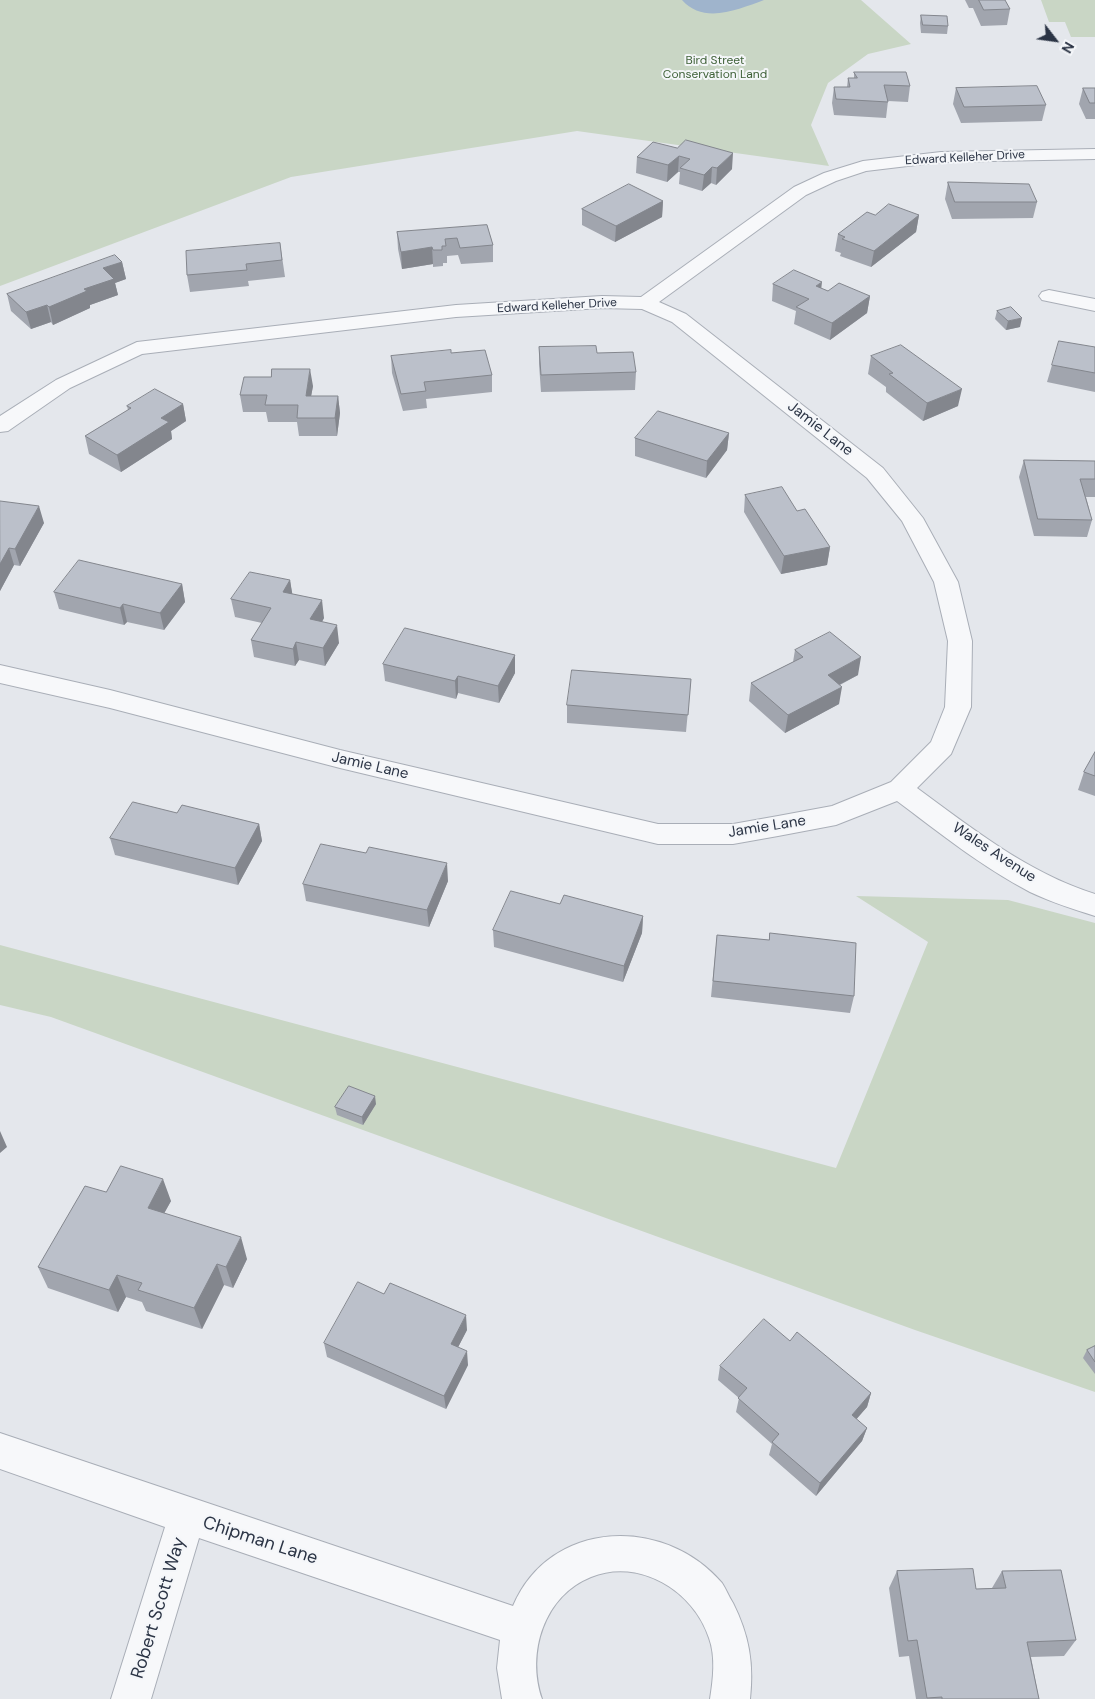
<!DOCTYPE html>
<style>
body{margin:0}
#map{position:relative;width:1095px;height:1699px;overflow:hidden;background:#e4e7ec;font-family:"DM Sans",sans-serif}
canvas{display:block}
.north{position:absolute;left:1030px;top:15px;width:50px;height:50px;-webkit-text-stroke:4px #f4f6f9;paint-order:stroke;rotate:120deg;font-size:14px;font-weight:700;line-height:20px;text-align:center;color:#2b3445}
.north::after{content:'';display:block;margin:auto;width:18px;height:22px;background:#2b3445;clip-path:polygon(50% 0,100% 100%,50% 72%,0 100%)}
</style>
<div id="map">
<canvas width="1095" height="1699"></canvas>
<div class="north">N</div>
</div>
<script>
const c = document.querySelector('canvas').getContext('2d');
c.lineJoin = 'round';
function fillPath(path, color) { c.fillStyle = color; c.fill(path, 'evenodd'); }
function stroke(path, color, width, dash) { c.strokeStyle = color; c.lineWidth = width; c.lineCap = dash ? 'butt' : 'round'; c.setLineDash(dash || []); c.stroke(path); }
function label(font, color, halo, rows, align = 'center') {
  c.font = font + ' "DM Sans",sans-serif'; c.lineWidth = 4; c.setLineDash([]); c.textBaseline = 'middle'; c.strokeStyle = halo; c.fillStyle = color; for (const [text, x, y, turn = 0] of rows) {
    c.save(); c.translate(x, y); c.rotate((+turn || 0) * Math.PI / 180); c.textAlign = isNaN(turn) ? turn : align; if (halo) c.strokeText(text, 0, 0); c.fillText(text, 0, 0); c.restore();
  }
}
const green = new Path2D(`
 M0,0H861L911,44L868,54L828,83L811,125L829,166L577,131L291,177L0,286Z
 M1041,0H1095V37H1071L1065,22H1049Z
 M856,896L1008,900L1095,923V1392L915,1330L51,1017L0,1005V945L836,1168L928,942Z`);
const water = new Path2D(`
 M682,0H764C739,9 704,25 682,0Z`);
const street = new Path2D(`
 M1095,149V159L941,162L866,171L836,181L806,195L659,302L686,314L883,468L923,518L958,582L972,641L971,707L951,754L917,788C973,829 1028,873 1095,894V916C1073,909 1051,902 1030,892C982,867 940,833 897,801L836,825L778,836L733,844H658L340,768L110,708L0,683V665L110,690L340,750L658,824H733L778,816L832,806L891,782L931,742L945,707L948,641L934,582L902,521L867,478L672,322L642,309L602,308L456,317L142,354L70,388L8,431L0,432V416L56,380L137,342L456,305L602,296L641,297L794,187L824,173L863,161L941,152Z
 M1049,290L1095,299V311L1042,300L1039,296L1042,292Z
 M0,1433L513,1606C550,1519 664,1515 722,1583C726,1589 729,1597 733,1603C749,1635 754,1663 750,1699H710C713,1680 716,1657 709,1638C694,1591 639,1557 591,1577C544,1596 526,1653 542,1699H502L497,1668L500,1640L199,1538L151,1699H111L165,1527L0,1469Z`);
const wall = new Path2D(`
 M965,0H1005L1010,9L1007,25L981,26L973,8H969Z
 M921,15L948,26L947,34L921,33L920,23Z
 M854,72L910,86L908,102L888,101L886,118L834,115L832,103L834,87H847L848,78H854Z
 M956,88L1046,105L1042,121L961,123L953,104Z
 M1083,88H1095V119H1086L1079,104Z
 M653,142L732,169L716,185L711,183L702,191L679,184L680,172H678L667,182L636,173L637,157Z
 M948,182L1037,202L1033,218L952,219L945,199Z
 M663,201L662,217L615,242L582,225V209Z
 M875,215H919L916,232L871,267L840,256L841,253L835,251L838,234Z
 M487,225L493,245V262L461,264L458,255L447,256V263H443V266L433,267V264L402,269L398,249L397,232Z
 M280,243L285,277L248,281L249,286L190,292L187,275Z
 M122,262L126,279L115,283L118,295L90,305V308L53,325L51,322L31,329L11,311L7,294Z
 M773,284L821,288L828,291L870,296L867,313L830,340L794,324L796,311L772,301Z
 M997,311L1020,327L1006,330L995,319Z
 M539,347L597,353L636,372L635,390L541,392L539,364Z
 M1095,347V392L1047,382L1052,365Z
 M451,353L492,375V392L426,399L427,408L403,411L392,373L391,356Z
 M871,356L958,406L923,421L886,392V387L868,374Z
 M313,386L311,396H338L340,413L337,436H299L297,422H268L266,412H243L240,395Z
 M183,404L186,421L171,431L172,439L121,472L89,454L85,436L128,410L127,406Z
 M729,433L727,450L706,478L635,456V438Z
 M1024,460L1095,461V497H1086L1092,520L1087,537L1034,536L1019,477Z
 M745,495L797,511L830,547L827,565L781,574L744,512Z
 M0,501L44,523L20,566L14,565L0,591Z
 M290,580L292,594L324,618L322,622L339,643L325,666L299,660L295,666L254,657L251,640L262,623L235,617L231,599Z
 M182,584L185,602L164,630L127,622L124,625L59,609L54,592Z
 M795,650L858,675L840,685L839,704L785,733L749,701L751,683L793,662Z
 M515,655V673L499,703L458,693L456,699L385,681L383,664Z
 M691,679L686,732L567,723V705Z
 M1095,752V796L1078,790L1084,772Z
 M177,813L259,824L262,841L238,885L115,855L110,838Z
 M448,881L429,927L306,901L303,884Z
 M560,904L643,916L642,933L623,982L494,947L493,930Z
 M770,933L854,996L850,1013L711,997L717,935L769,940Z
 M376,1104L363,1125L337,1115L335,1107Z
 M106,1192L171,1201L164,1213L247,1259L233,1288L224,1285L202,1329L146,1311L142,1302L126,1297L118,1312L48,1288L38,1267Z
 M467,1330L458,1347L468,1365L446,1409L327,1357L324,1343Z
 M790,1341L871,1393L867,1407L856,1419L867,1428L862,1441L816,1496L769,1455L772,1444L736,1412L739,1398L718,1380L720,1366Z
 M1095,1346V1374L1083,1358L1087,1350Z
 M897,1571L976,1589L992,1588L1002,1571L1076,1640L1064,1656L1031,1657L1039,1699H916L909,1656L899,1657L889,1588Z`);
const shadedWall = new Path2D(`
 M733,153L732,169L716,185L717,168Z
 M679,156L678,172L667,182L668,165Z
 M712,167L711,183L702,191L704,175Z
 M663,201L662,217L615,242L616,226Z
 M919,215L916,232L871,267L874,251Z
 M432,247L433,264L402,269L401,252Z
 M122,262L126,279L115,283L118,295L90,305V308L53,325L49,307L84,289L103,268Z
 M822,282L820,299L816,286Z
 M870,296L867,313L830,340L832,323Z
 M47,305L51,322L31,329L26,312Z
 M1022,318L1020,327L1006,330L1008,321Z
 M310,369L313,386L308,413L306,396Z
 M962,389L958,406L923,421L927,403Z
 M338,396L340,413L337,436L335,418Z
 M183,404L186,421L171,431L172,439L121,472L117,455L161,418Z
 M729,433L727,450L706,478L707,461Z
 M39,506L44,523L20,566L15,549Z
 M830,547L827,565L781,574L784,556Z
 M9,548L14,565L0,591V564Z
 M290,580L293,598L283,592Z
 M182,584L185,602L164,630L160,613Z
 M322,600L324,618L313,637L310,619Z
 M123,604L127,622L124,625L120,608Z
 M337,625L339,643L325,666L323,648Z
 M296,642L299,660L295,666L293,649Z
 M515,655V673L499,703L498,686Z
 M861,657L858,675L825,692L828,675Z
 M458,676V693L456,699L455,681Z
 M842,687L839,704L785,733L788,715Z
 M259,824L262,841L238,885L235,868Z
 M447,863L448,881L429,927L427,910Z
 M643,916L642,933L623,982L624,966Z
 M375,1096L376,1104L363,1125L362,1117Z
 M0,1131L7,1147L0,1153Z
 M163,1179L171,1201L155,1230L148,1208Z
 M241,1237L247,1259L233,1288L226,1267Z
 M217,1264L224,1285L202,1329L194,1308Z
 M117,1275L126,1297L118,1312L109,1290Z
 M466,1315L467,1330L452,1359L451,1344Z
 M467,1351L468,1365L446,1409L444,1396Z
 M871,1393L867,1407L848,1429L852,1415Z
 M867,1428L862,1441L816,1496L820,1483Z`);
const building = new Path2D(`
 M979,0H1005L1010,9L984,10Z
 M921,15L947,16L948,26L923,25Z
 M854,72H906L910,86L884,85L888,102L836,99L834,87H850L848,78H857Z
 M1037,86L1046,105L964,107L956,88Z
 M1083,88H1095V103H1090Z
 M686,140L733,153L717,168L712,167L704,175L680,168L690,159L679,156L668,165L637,157L653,142L677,148Z
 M948,182L1029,184L1037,202H955Z
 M629,184L663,201L616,226L582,209Z
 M889,204L919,215L874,251L842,239L845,237L838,234L867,212L875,215Z
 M487,225L493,245L460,248L457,238L445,239L446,246H442V250H433L432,247L401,252L397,232Z
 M280,243L282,260L246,264L247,270L187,275L186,251Z
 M115,255L122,262L103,268L114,279L84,289L87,291L49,307L47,305L26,312L7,294Z
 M794,270L822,282L816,286L828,291L839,283L870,296L832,323L796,307L809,299L773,284Z
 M1011,307L1022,318L1008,321L997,311Z
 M1059,341L1095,347V373L1052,365Z
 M901,345L962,389L927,403L889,374L893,373L871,356Z
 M596,346L597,353L633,352L636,372L541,375L539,347Z
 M451,350V353L485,350L492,375L424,382L426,391L401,394L391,356Z
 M272,369H310L306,396H338L335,418H297L298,405H265L267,395H240L244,377H271Z
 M155,389L183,404L161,418L169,422L117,455L85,436L131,408L127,406Z
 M658,411L729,433L707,461L635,438Z
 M1024,460L1095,461V479H1080L1092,520L1038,519Z
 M782,487L797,511L805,509L830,547L784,556L745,495Z
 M0,501L39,506L15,549L9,548L0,564Z
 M79,560L182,584L160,613L123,604L120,608L54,592Z
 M250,572L290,580L283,592L322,600L310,619L337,625L323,648L296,642L293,649L251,640L271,608L231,599Z
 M405,628L515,655L498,686L458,676L455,681L383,664Z
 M830,632L861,657L828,675L842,687L788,715L751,683L803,657L795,650Z
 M572,670L691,679L688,715L567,705Z
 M1095,752V776L1084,772Z
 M133,802L177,813L182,805L259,824L235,868L110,838Z
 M321,844L366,853L369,847L447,863L427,910L303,884Z
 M511,891L560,904L564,895L643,916L624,966L493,930Z
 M770,933L856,943L854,996L713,981L717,935L769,940Z
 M349,1086L375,1096L362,1117L335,1107Z
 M121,1166L163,1179L148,1208L241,1237L226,1267L217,1264L194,1308L138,1290L142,1283L117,1275L109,1290L38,1267L85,1186L106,1192Z
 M358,1282L384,1294L390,1283L466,1315L451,1344L467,1351L444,1396L324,1343Z
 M764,1319L790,1341L797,1332L871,1393L852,1415L867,1428L820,1483L772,1442L779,1434L738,1398L747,1388L720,1366Z
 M1095,1346V1362L1087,1350Z
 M973,1569L976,1589L1006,1588L1002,1571L1061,1570L1076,1640L1027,1642L1039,1699H942V1697L927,1698L917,1640L908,1641L897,1571Z`);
const farParknames = [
 ["Bird Street",715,61],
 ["Conservation Land",715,75]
];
const farStreetnames = [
 ["Edward Kelleher Drive",965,158,-3],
 ["Edward Kelleher Drive",557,306,-3]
];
const streetNames = [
 ["Jamie Lane",820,429,38],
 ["Jamie Lane",370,766,13],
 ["Jamie Lane",767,827,-9],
 ["Wales Avenue",994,853,33]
];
const nearStreetnames = [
 ["Chipman Lane",260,1541,18],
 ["Robert Scott Way",159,1608,-73]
];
fillPath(green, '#c9d6c5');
fillPath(water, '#9fb4cc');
stroke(street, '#a9aeb7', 2);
fillPath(street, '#f7f8fa');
fillPath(wall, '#a1a5ae');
fillPath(shadedWall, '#83868d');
fillPath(building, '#bbc0ca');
stroke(building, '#83868d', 1);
label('12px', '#3f6138', '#f4f6f9', farParknames);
label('12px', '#2b3445', '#f4f6f9', farStreetnames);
label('15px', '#2b3445', '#f4f6f9', streetNames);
label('18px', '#2b3445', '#f4f6f9', nearStreetnames);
</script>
